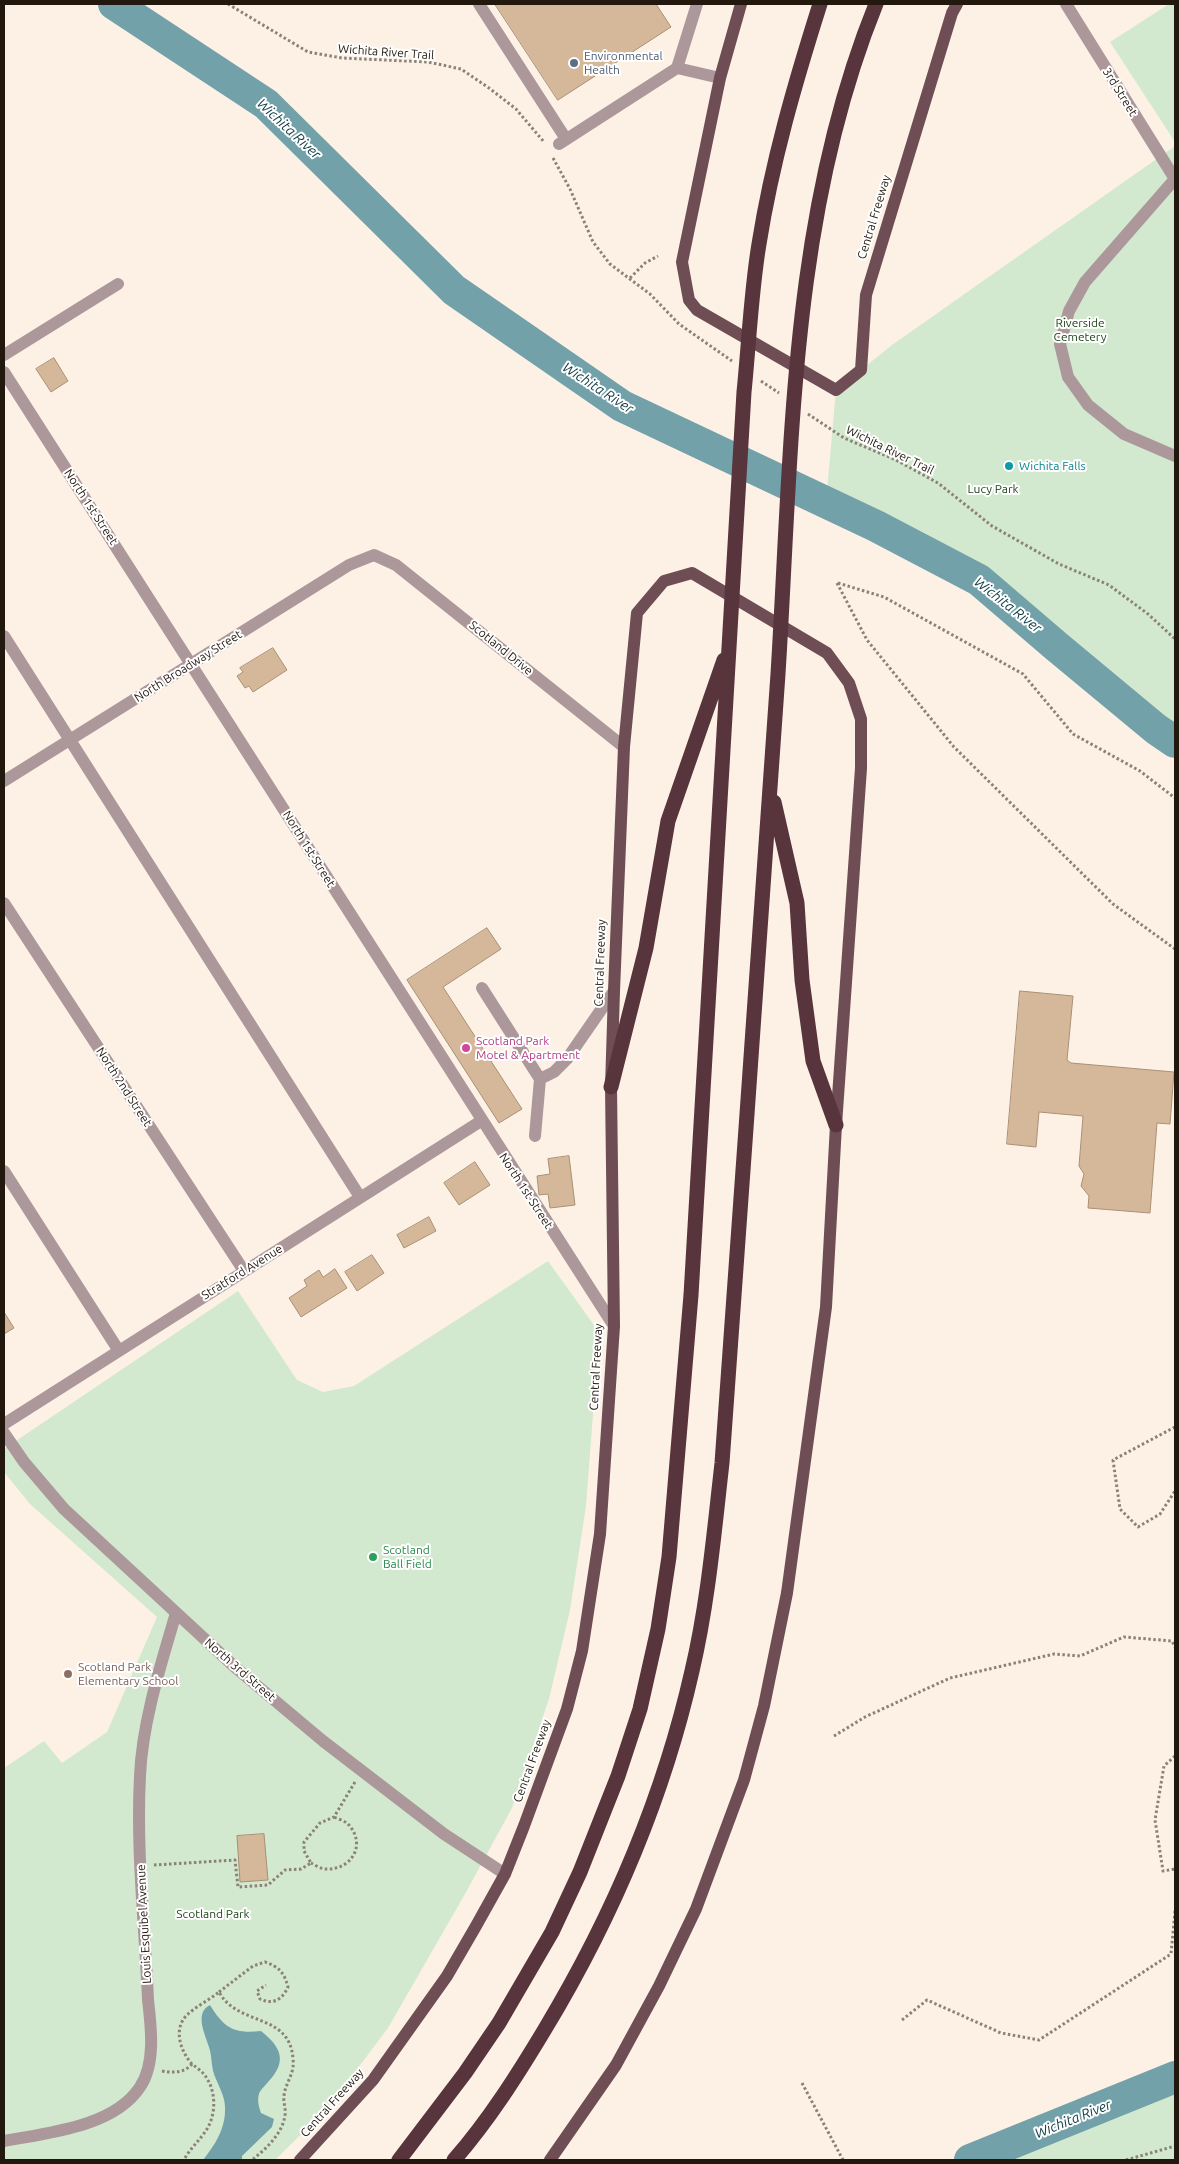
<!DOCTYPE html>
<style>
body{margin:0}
#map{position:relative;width:1179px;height:2164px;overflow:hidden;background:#fdf1e6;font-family:Ubuntu,sans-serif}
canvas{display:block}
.frame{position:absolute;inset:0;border:5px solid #22180e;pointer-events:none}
</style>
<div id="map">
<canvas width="1179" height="2164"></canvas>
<div class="frame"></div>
</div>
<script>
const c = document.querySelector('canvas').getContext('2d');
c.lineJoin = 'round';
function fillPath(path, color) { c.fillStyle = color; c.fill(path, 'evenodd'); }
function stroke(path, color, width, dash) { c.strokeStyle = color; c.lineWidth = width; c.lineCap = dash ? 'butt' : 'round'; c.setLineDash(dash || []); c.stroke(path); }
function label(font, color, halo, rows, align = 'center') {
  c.font = font + ' Ubuntu,sans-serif'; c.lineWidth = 4; c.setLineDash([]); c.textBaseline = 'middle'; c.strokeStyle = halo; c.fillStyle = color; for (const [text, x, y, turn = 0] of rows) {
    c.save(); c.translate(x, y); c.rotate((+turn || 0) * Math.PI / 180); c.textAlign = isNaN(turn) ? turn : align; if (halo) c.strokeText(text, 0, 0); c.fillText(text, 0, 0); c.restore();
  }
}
const green = new Path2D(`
 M1169,4H1175V142L1110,42Z
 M1175,146V742L1156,729L1056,646L979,580L876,526L826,502L836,390L892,345Z
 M548,1261L596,1328L593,1414L586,1506L570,1610L549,1699L512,1808L465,1894L388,2028L327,2109L275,2160H4V1768L44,1741L62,1763L107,1732L157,1617L30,1504L4,1472V1449L238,1291L297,1380L323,1392L354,1386Z
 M1175,2077V2160H970Z`);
const water = new Path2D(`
 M210,2005C224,2028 234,2034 261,2031C281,2047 288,2061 268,2082C265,2086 260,2090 259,2094C257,2101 259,2107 261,2113L274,2119L272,2127L242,2156V2160H203C215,2145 226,2128 225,2107C225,2096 218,2085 214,2074C211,2065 212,2056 209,2047C205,2034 194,2013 210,2005Z`);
const river = new Path2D(`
 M114,4L266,104L454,290L622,406L876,526L979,580L1056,646L1156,729L1175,742
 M970,2160L1175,2077`);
const building = new Path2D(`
 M495,4H656L671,27L558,100Z
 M54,358L68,381L51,392L36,369Z
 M273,648L287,670L253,692L249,686L245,688L237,676L243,672L240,668Z
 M487,928L501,949L443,987L522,1109L499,1123L407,980Z
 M1020,991L1073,996L1067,1060L1071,1063L1174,1072L1170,1124L1157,1123L1150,1213L1088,1208L1089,1196L1081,1186L1084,1174L1079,1166L1083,1116L1039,1112L1036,1147L1007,1144Z
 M569,1156L575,1205L550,1208L548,1194L539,1195L537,1176L550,1174L548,1159Z
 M475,1162L490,1185L459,1205L444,1183Z
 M429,1217L436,1231L404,1248L397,1235Z
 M372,1255L384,1273L357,1291L345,1272Z
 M335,1269L347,1288L301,1317L289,1298L307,1286L304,1280L319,1270L323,1277Z
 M4,1312L14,1328L4,1334Z
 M264,1834L268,1880L240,1882L237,1836Z`);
const path = new Path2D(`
 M228,4L308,52L342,58L428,62L461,69L489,88L516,109L544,142
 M553,158L570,189L593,242L610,264L650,294L679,324L732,361
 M630,278L645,263L658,256
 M761,381L779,393
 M808,414L844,438L896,460L938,483L992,526L1059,564L1109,585L1148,614L1175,639
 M837,583L867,640L954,747L1113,904L1175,949
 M838,583L884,597L1023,674L1073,734L1140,771L1175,798
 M1175,1427L1113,1460L1120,1509L1138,1527L1160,1514L1175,1491
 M834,1736L865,1717L950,1678L1054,1654L1080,1656L1124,1637L1172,1641L1175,1647
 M1175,1756L1164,1766L1155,1820L1163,1871L1175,1869
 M311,1863C315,1865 321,1869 326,1869C352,1870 367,1844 348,1824C345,1821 338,1819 334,1817
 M154,1865L235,1860L238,1887L268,1885L285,1870L301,1869L311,1863L304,1851V1842L320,1823L334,1817L355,1782
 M219,1992L253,1966L265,1962C279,1967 284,1972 288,1987C282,2000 273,2005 260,1999L257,1991L266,1985
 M902,2020L927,2000L1001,2033L1039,2040L1171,1954L1175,1911
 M192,2064C181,2052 173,2030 186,2016C195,2007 209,2000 219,1992C238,2027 290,2012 293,2059C295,2074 285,2083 284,2096C283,2102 286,2108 285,2115C283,2133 266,2149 252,2160
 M162,2071C174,2073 184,2073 192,2064C197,2068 203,2072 206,2077C217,2093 216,2117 205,2132C198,2142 189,2150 184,2160
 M802,2083L843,2160
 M1126,2160L1175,2146`);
const minor = new Path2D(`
 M479,4L566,139
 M1066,4L1175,179
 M677,68L697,4
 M559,144L677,68L720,78
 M1175,179L1085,282L1069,311L1060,344L1068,377L1088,405L1124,434L1175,456
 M4,355L118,284
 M4,372L614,1326
 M4,636L360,1197
 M4,781L349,565L374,555L396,565L624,747
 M4,903L244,1271
 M482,988L540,1079L554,1072L567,1059L614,991
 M535,1136L540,1079
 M4,1171L119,1351
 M4,1424L481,1121
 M4,1433L24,1462L64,1509L236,1668L323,1741L444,1834L505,1874
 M4,2141C47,2133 114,2127 140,2087C156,2064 151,2026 148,2000C145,1926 136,1851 140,1776C142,1723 161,1664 176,1613`);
const major = new Path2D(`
 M741,4L720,78L682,262L689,300L697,310L836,390L861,370L866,295L952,13L957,4
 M300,2160L373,2080L447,1976L476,1926L505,1874L524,1826L567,1709L582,1651L600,1534L614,1326L611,1087L614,991L624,747L637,613L664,581L692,573L827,653L849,683L861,719V768L836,1125L826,1307L787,1593L764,1706L744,1780L696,1909L659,1986L616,2065L550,2160`);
const highway = new Path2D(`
 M774,802L797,903L802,980L813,1061L836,1125
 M611,1087L646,948L668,821L724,660
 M399,2160L465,2073L499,2023L552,1932L580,1872L618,1776L640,1709L658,1629L669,1557L691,1295L744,392C749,343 751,292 759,244C772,162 795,83 820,4
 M454,2160C489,2120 518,2074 545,2029C613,1916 663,1799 692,1671C708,1603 714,1533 722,1463C740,1200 761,937 778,674C792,449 790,216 876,4`);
const markers = [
 [574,63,5,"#5c6f8a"],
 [1009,466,5,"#0f9aa8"],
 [466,1048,5,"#d1479c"],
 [373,1557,5,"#2e9e5b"],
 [68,1674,5,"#8d6e63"]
];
const streetNames = [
 ["Wichita River Trail",386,52,4],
 ["3rd Street",1120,92,58],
 ["Central Freeway",874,217,-73],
 ["Wichita River Trail",890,450,26],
 ["North 1st Street",91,507,57],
 ["Scotland Drive",501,648,39],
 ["North Broadway Street",188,666,-32],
 ["North 1st Street",309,849,58],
 ["Central Freeway",600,963,-88],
 ["North 2nd Street",124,1087,57],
 ["North 1st Street",526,1191,57],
 ["Stratford Avenue",242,1272,-32],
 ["Central Freeway",596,1367,-87],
 ["North 3rd Street",240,1670,41],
 ["Central Freeway",532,1761,-70],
 ["Louis Esquibel Avenue",144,1924,-93],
 ["Central Freeway",332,2103,-48]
];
const serviceNames = [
 ["Environmental",584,56],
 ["Health",584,70]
];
const parkNames = [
 ["Riverside",1080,323],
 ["Cemetery",1080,337],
 ["Lucy Park",993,489],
 ["Scotland Park",213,1914]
];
const cultureNames = [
 ["Wichita Falls",1019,466]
];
const hotelNames = [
 ["Scotland Park",476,1041],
 ["Motel & Apartment",476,1055]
];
const leisureNames = [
 ["Scotland",383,1550],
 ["Ball Field",383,1564]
];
const educationNames = [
 ["Scotland Park",78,1667],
 ["Elementary School",78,1681]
];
const waterNames = [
 ["Wichita River",289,129,43],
 ["Wichita River",598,388,33],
 ["Wichita River",1008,605,38],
 ["Wichita River",1073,2119,-22]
];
fillPath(green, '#d2e9cf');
fillPath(water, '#72a1a9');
stroke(river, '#72a1a9', 32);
fillPath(building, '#d5b89a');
stroke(building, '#a99075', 1);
stroke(path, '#8c8177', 3, [2.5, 2.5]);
stroke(minor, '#ac989b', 12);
stroke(major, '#6e4e54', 12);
stroke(highway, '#58343c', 15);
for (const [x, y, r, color] of markers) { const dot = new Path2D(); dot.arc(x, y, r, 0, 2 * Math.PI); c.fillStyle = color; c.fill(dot); stroke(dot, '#fff', 2); }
label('12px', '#22180e', '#fff', streetNames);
label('12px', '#4e5e75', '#fff', serviceNames, 'left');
label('12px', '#1e441a', '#fff', parkNames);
label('12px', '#0d838f', '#fff', cultureNames, 'left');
label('12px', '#b23c85', '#fff', hotelNames, 'left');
label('12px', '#27864d', '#fff', leisureNames, 'left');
label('12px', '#785e54', '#fff', educationNames, 'left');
label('italic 14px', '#0c3b42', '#fff', waterNames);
</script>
